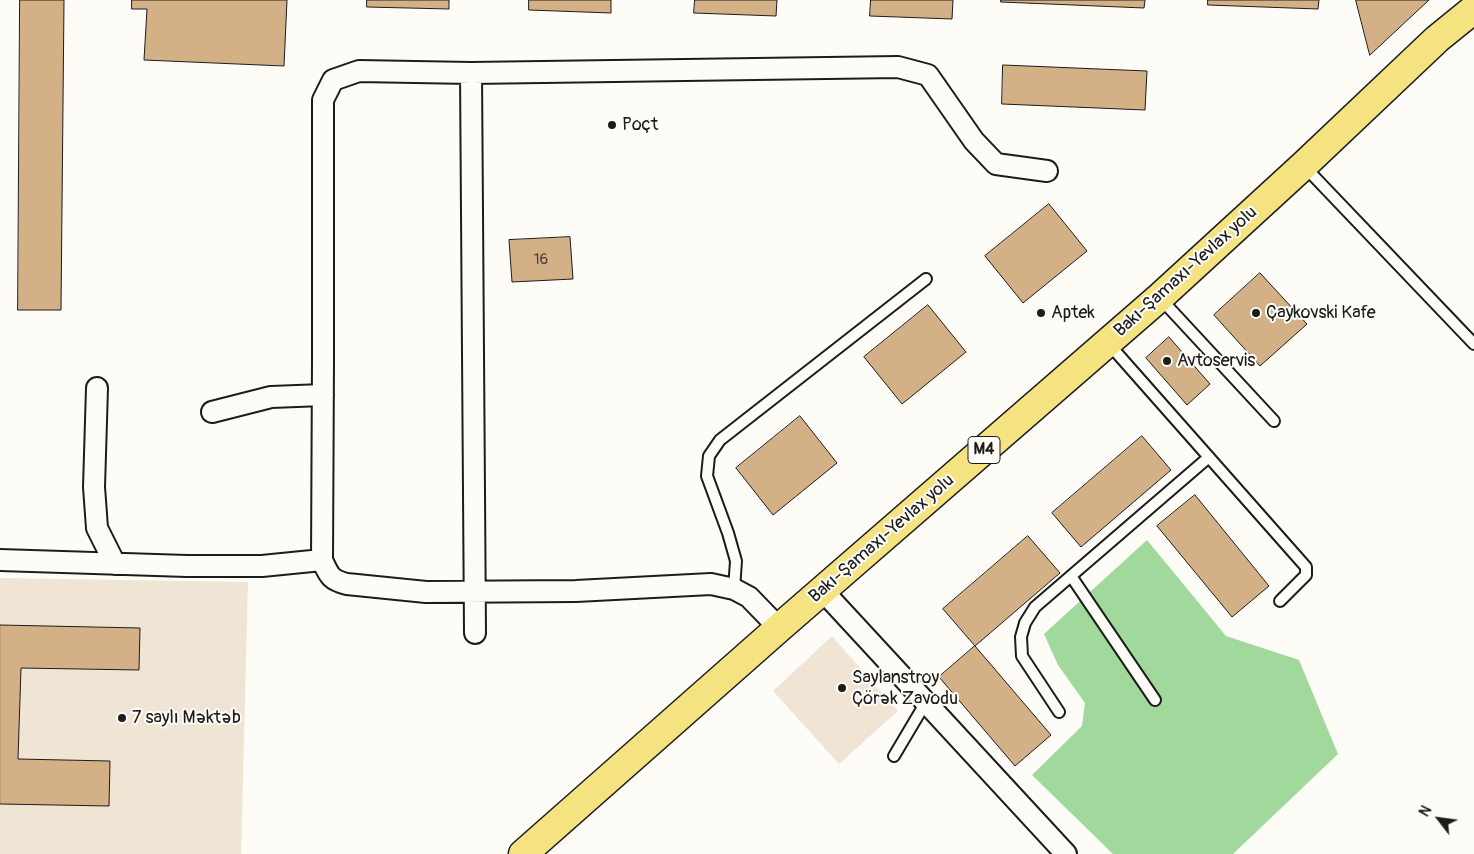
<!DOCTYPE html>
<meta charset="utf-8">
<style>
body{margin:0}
#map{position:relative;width:1474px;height:854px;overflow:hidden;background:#fdfcf7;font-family:Pangolin,sans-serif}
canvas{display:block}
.north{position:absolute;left:1414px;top:794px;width:50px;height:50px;-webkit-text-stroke:4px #fdfcf7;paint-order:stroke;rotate:300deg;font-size:14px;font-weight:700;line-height:20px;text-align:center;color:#1c1c1c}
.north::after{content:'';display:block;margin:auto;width:18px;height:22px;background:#1c1c1c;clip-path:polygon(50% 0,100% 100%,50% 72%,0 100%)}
</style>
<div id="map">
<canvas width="1474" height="854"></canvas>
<div class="north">N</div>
</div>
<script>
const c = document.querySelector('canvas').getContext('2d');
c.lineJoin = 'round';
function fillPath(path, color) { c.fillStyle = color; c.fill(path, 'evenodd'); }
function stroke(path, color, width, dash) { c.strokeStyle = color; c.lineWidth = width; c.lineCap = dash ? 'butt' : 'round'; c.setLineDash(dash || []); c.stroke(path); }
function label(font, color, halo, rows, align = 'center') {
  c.font = font + ' Pangolin,sans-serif'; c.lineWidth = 4; c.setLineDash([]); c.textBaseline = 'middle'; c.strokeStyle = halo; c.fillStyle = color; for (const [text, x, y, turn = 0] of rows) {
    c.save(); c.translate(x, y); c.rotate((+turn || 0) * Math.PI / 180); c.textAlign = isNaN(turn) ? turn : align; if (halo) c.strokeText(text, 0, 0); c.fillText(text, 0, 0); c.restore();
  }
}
const built = new Path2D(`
 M0,578L248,582L241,854H0Z
 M832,636L898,711L839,764L773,691Z`);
const green = new Path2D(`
 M1147,540L1226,636L1299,660L1338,754L1233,854H1113L1032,775L1082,726L1085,703L1058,665L1044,634Z`);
const building = new Path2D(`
 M20,0H64L61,310H18Z
 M132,0H287L284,66L144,60L147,9H132Z
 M367,0H449V9L367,7Z
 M529,0H611V13L529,10Z
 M695,0H777L776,16L694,13Z
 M871,0H953L952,19L870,16Z
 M1001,0H1145L1144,8L1001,2Z
 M1208,0H1319L1318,9L1208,5Z
 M1356,0H1429L1370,55Z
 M1003,65L1147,71L1145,110L1002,104Z
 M1049,204L1087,251L1023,303L985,256Z
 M570,237L573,279L512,282L509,240Z
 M1260,273L1307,324L1260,366L1214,315Z
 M928,305L966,352L902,404L864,357Z
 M1169,337L1210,384L1187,405L1146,358Z
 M800,416L837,463L773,515L736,468Z
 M1142,436L1171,470L1081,547L1052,513Z
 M1195,495L1269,586L1232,617L1157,526Z
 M1028,536L1060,573L975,646L943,609Z
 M0,625L140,628L139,670L21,668L18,759L110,761L109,806L0,804Z
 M975,646L1051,735L1015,766L939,677Z`);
const lane = new Path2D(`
 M1304,166L1474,344
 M1160,298L1274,421
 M1108,343L1306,567V575L1280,601
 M1071,576L1155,700
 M734,589L736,561L728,533L707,476L709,456L720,440L926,279
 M1059,712L1022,656L1021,637L1025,623L1035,607L1209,457
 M894,756L926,702`);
const street = new Path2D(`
 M471,73L475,633
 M97,388L94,487L97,528L115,564
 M212,412L271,397L323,395
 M0,560L187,566H262L322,560
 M823,591L1066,854
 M779,628L749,597L734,589L711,584L576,591L426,592L347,584C330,580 329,575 322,560L323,360V100L333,80L359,71L471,73L898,67L928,75L974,141L996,164L1047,171`);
const highway = new Path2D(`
 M523,854L779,628L1160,297L1304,165L1437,39L1474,9`);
const markers = [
 [612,125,5,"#1c1c1c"],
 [1041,313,5,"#1c1c1c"],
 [1256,313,5,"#1c1c1c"],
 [1167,361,5,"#1c1c1c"],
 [842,688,5,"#1c1c1c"],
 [122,718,5,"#1c1c1c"]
];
const numberNames = [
 ["16",541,260]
];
const shields = [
 [984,450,32]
];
const shieldNames = [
 ["M4",984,450]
];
const poiNames = [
 ["Poçt",622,125],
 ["Aptek",1051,313],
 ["Çaykovski Kafe",1266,313],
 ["Avtoservis",1177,361],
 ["Saylanstroy",852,678],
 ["Çörək Zavodu",852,699],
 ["7 saylı Məktəb",132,718]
];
const streetNames = [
 ["Bakı-Şamaxı-Yevlax yolu",1186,272,-42],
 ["Bakı-Şamaxı-Yevlax yolu",882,539,-41]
];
fillPath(built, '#f0e5d5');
fillPath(green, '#a1d99d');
fillPath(building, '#d3b085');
stroke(building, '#1c1c1c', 1);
stroke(lane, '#1c1c1c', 14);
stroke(street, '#1c1c1c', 24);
stroke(highway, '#1c1c1c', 31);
stroke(lane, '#fdfcf7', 10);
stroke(street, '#fdfcf7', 20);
stroke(highway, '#f5e382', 28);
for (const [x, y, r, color] of markers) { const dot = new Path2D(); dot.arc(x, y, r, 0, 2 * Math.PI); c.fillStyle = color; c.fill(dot); stroke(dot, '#fdfcf7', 2); }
label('15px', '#4a4136', null, numberNames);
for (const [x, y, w] of shields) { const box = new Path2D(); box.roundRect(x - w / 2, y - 13.5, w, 27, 4); c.fillStyle = '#fdfcf7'; c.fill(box); stroke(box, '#1c1c1c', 1); }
label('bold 16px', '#1c1c1c', null, shieldNames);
label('18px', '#1c1c1c', '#fdfcf7', poiNames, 'left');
label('18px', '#1c1c1c', '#fdfcf7', streetNames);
</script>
